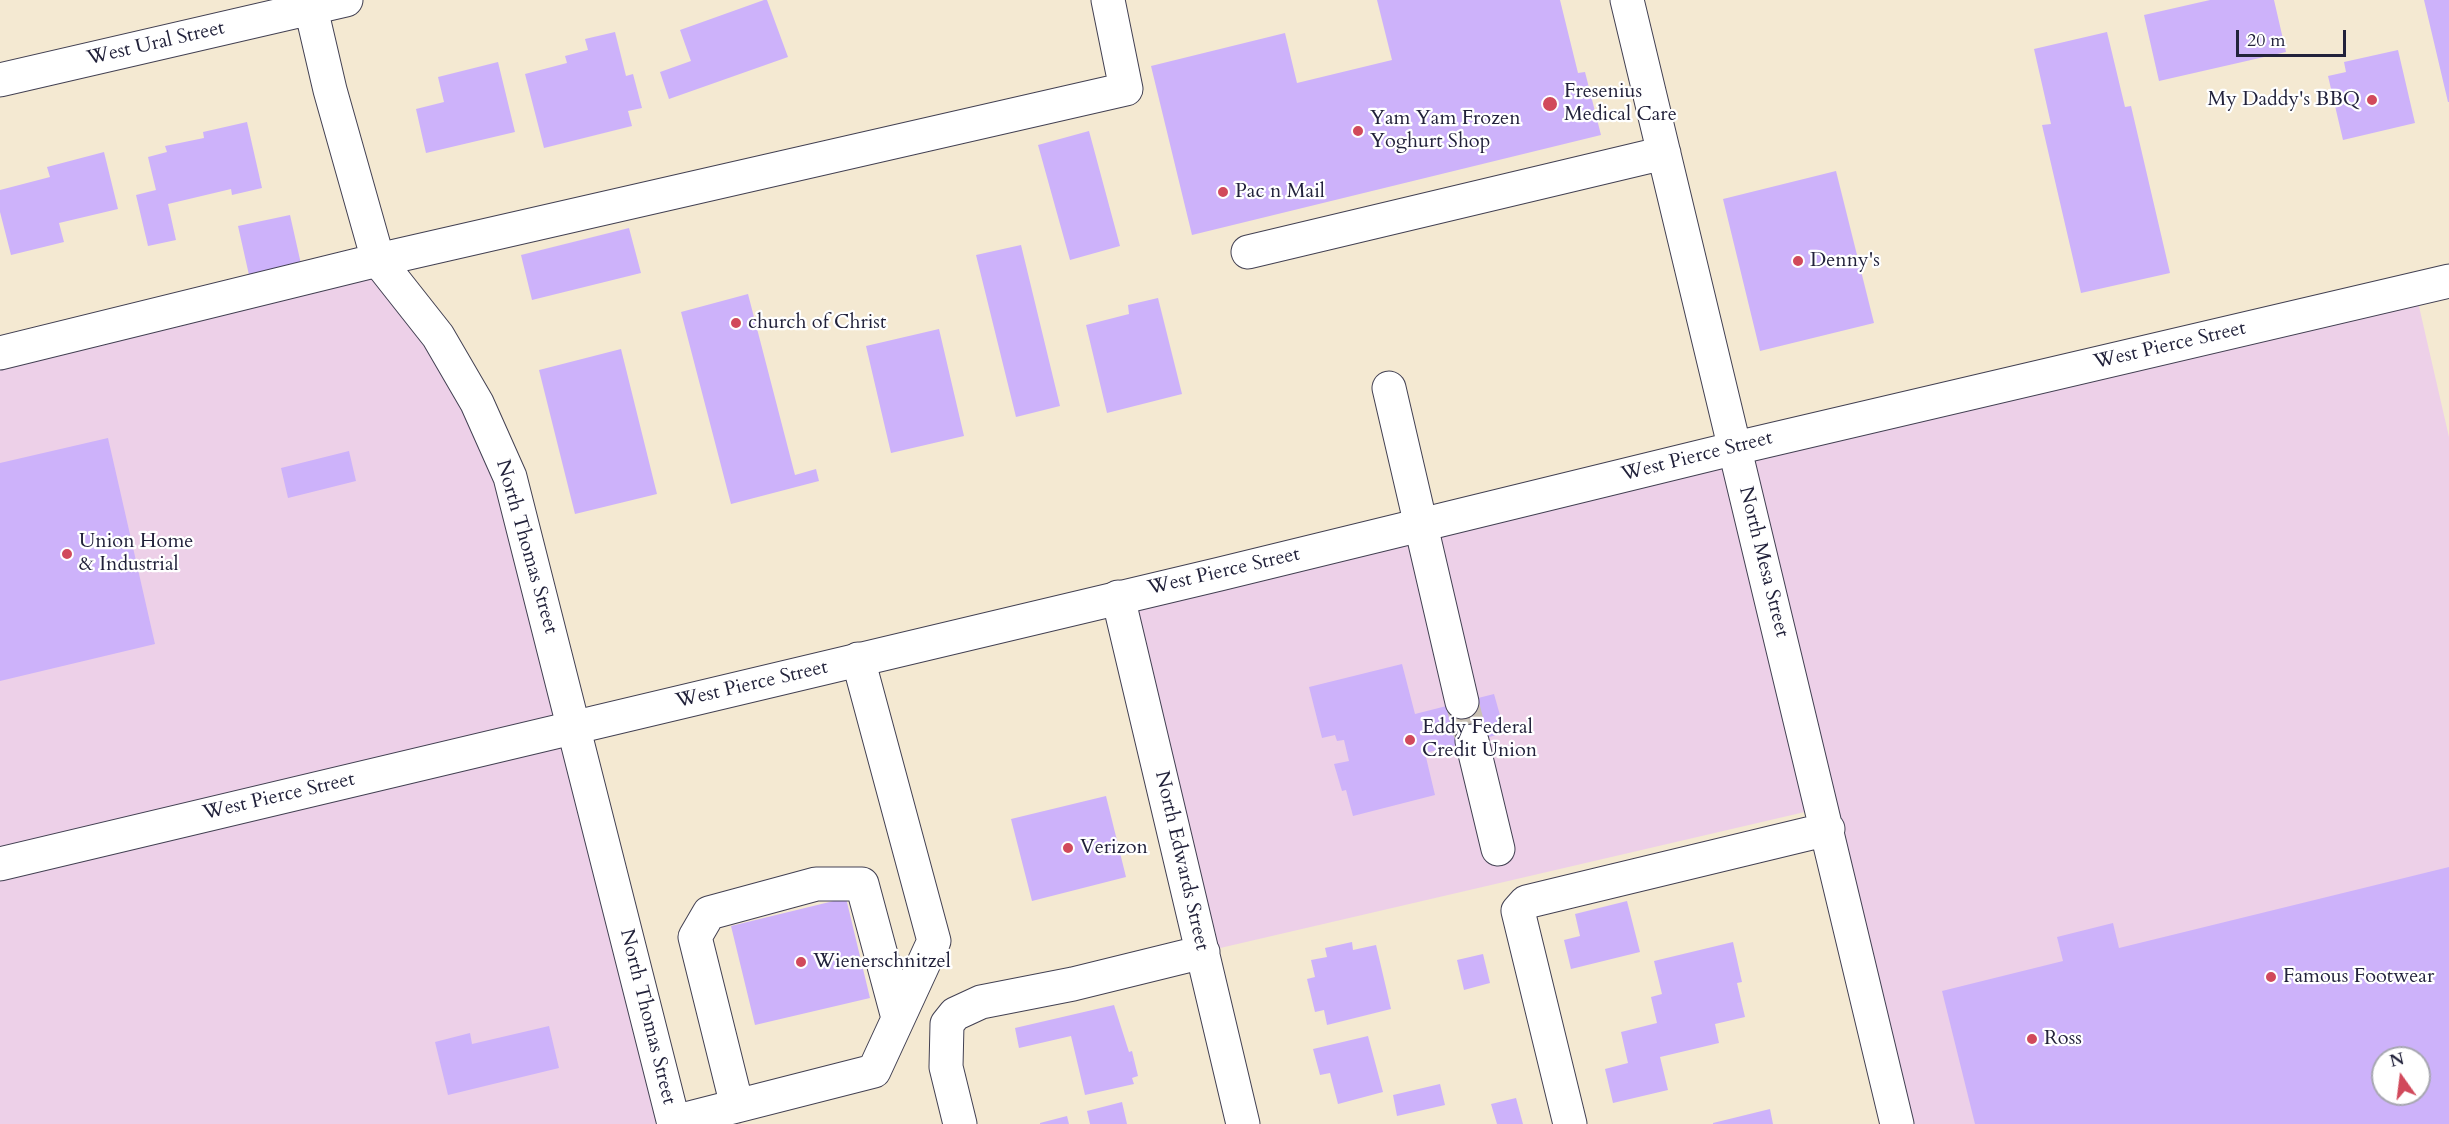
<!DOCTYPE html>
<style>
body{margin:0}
#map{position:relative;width:2449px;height:1124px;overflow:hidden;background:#f4e9d2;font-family:Cardo,serif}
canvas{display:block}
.north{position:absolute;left:2371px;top:1046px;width:60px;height:60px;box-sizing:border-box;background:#fff;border:2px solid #a7a7b1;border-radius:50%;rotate:346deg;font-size:16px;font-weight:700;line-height:24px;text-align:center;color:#22223b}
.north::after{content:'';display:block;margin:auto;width:21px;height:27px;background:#d1495b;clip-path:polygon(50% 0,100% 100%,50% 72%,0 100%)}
.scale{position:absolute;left:2236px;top:30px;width:110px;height:27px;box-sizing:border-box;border:3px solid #22223b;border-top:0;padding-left:8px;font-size:18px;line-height:21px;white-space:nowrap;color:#22223b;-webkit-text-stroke:4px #fff;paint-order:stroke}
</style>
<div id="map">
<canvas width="2449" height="1124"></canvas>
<div class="north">N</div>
<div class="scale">20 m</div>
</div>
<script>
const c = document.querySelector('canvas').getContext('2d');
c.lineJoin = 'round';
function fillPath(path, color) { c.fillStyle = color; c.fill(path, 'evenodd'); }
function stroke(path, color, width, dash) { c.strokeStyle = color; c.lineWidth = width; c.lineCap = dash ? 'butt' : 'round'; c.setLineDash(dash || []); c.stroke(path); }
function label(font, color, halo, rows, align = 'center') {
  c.font = font + ' Cardo,serif'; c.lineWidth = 4.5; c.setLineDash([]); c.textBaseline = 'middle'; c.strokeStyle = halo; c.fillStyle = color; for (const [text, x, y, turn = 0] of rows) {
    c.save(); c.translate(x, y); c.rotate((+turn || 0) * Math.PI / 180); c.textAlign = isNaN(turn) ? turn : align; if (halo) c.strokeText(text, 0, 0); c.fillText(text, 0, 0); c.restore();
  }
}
const built = new Path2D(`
 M378,260L477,403L674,1124H0V353Z
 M2415,289L2449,437V1124H1897L1822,808L1203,952L1118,597ZM2383,1058H2419V1094H2383Z`);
const building = new Path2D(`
 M764,0H767L788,57L669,99L660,72L691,61L680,30Z
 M1377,0H1560L1578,73L1585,72L1601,135L1192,235L1151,66L1285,33L1297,83L1392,60Z
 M2210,0H2274L2286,52L2159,81L2144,15Z
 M2424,0H2449V102H2448Z
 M615,32L626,76L633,74L642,108L628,111L632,126L544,148L525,74L567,63L565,56L588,50L585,39Z
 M2107,32L2125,107L2131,106L2170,273L2081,293L2042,125L2051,124L2034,49Z
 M2398,50L2415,123L2343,140L2328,76L2346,72L2344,62Z
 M498,62L515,132L426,153L416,109L444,102L438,77Z
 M247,122L262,188L232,195L231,189L168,204L176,240L148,246L136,195L156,190L148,157L167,152L165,146L204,138L203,132Z
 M1089,131L1120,246L1070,260L1038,145Z
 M104,152L118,209L59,223L64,242L11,255L0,212V190L50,177L47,167Z
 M1836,171L1874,323L1760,351L1723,199Z
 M290,215L301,264L249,275L238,226Z
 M629,228L641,273L532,300L521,255Z
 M1021,245L1060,406L1016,417L976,255Z
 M748,294L795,475L816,469L819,481L731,504L681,312Z
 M1158,298L1182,394L1107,413L1086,325L1129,314L1128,305Z
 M939,329L964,436L891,453L866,346Z
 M621,349L657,494L575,514L539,370Z
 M108,438L155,644L0,681V463Z
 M349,451L356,481L288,498L281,468Z
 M1402,664L1415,714L1494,694L1505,733L1425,753L1435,795L1353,816L1346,790L1342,791L1334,764L1349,761L1344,740L1337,741L1335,735L1322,738L1309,687Z
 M1106,796L1126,877L1032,901L1011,819Z
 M2449,867V1124H1975L1942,991L2063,961L2057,937L2113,923L2119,948ZM2383,1058H2419V1094H2383Z
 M846,898L870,998L755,1025L731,926Z
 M1627,901L1640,952L1571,969L1564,940L1580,936L1575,914Z
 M1352,942L1353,950L1376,945L1391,1009L1327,1025L1324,1010L1315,1012L1307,979L1315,977L1311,960L1327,957L1325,948Z
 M1733,942L1742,982L1737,983L1745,1017L1715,1024L1719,1043L1660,1057L1668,1090L1613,1103L1605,1069L1628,1063L1621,1032L1657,1023L1651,997L1662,994L1654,961Z
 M1483,954L1490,983L1464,990L1457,960Z
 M1114,1005L1129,1052L1132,1051L1138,1076L1132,1078L1134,1084L1085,1095L1071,1036L1019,1048L1015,1028Z
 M549,1026L559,1068L448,1095L435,1042L470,1033L472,1044Z
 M1368,1036L1383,1092L1338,1104L1330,1073L1320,1075L1313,1049Z
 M1440,1084L1445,1105L1397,1116L1393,1095Z
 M1516,1098L1523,1124H1497L1491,1104Z
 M1122,1102L1127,1124H1090L1087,1111Z
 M1770,1109L1773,1124H1713V1123Z
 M1067,1116L1069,1124H1040V1123Z`);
const minorTunnel = new Path2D(`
 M1462,702L1472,741`);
const minor = new Path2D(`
 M309,0L330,90L378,260L438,336L477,403L510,477L674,1124
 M1627,0L1897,1124
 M0,80L346,0
 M1248,252L1664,153
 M0,353L378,260L1126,89L1108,0
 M1389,388L1462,702
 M1118,597L1243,1124
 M1472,741L1498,849
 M737,1106L695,937L709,913L816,884H862L898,1018
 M674,1122L874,1071L934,941L858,659
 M960,1124L946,1067L947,1024L955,1014L981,1002L1073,984L1203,952
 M1570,1124L1518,911L1526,902L1828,829`);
const highway = new Path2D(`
 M0,864L1220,574L1736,448L2449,281`);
const markers = [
 [2372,100,6,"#d1495b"],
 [1550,104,8,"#d1495b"],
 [1358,131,6,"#d1495b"],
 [1223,192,6,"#d1495b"],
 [1798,261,6,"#d1495b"],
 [736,323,6,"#d1495b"],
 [67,554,6,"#d1495b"],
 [1410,740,6,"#d1495b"],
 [1068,848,6,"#d1495b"],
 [801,962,6,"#d1495b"],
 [2271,977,6,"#d1495b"],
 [2032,1039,6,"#d1495b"]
];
const streetNames = [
 ["West Ural Street",156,44,-13],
 ["West Pierce Street",2170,346,-13],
 ["West Pierce Street",1697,457,-14],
 ["North Thomas Street",526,547,74],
 ["North Mesa Street",1763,562,76],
 ["West Pierce Street",1224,572,-13],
 ["West Pierce Street",752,685,-13],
 ["West Pierce Street",279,797,-13],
 ["North Edwards Street",1181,861,77],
 ["North Thomas Street",647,1017,76]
];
const poiNames = [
 ["Fresenius",1564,92],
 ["Medical Care",1564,115],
 ["My Daddy's BBQ",2360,100,"right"],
 ["Yam Yam Frozen",1370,119],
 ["Yoghurt Shop",1370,142],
 ["Pac n Mail",1235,192],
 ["Denny's",1810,261],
 ["church of Christ",748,323],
 ["Union Home",79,542],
 ["& Industrial",79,565],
 ["Eddy Federal",1422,728],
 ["Credit Union",1422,751],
 ["Verizon",1080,848],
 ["Wienerschnitzel",813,962],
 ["Famous Footwear",2283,977],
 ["Ross",2044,1039]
];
fillPath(built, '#edd0e8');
fillPath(building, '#cdb2fa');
stroke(minorTunnel, '#cac1b4', 33, [33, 16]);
stroke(minor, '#424052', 35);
stroke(highway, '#424052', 35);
stroke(minor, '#fff', 33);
stroke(highway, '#fff', 33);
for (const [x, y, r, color] of markers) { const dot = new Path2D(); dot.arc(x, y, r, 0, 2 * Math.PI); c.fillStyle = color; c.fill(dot); stroke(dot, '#fff', 2); }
label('20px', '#22223b', '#fff', streetNames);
label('20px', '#22223b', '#fff', poiNames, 'left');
</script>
